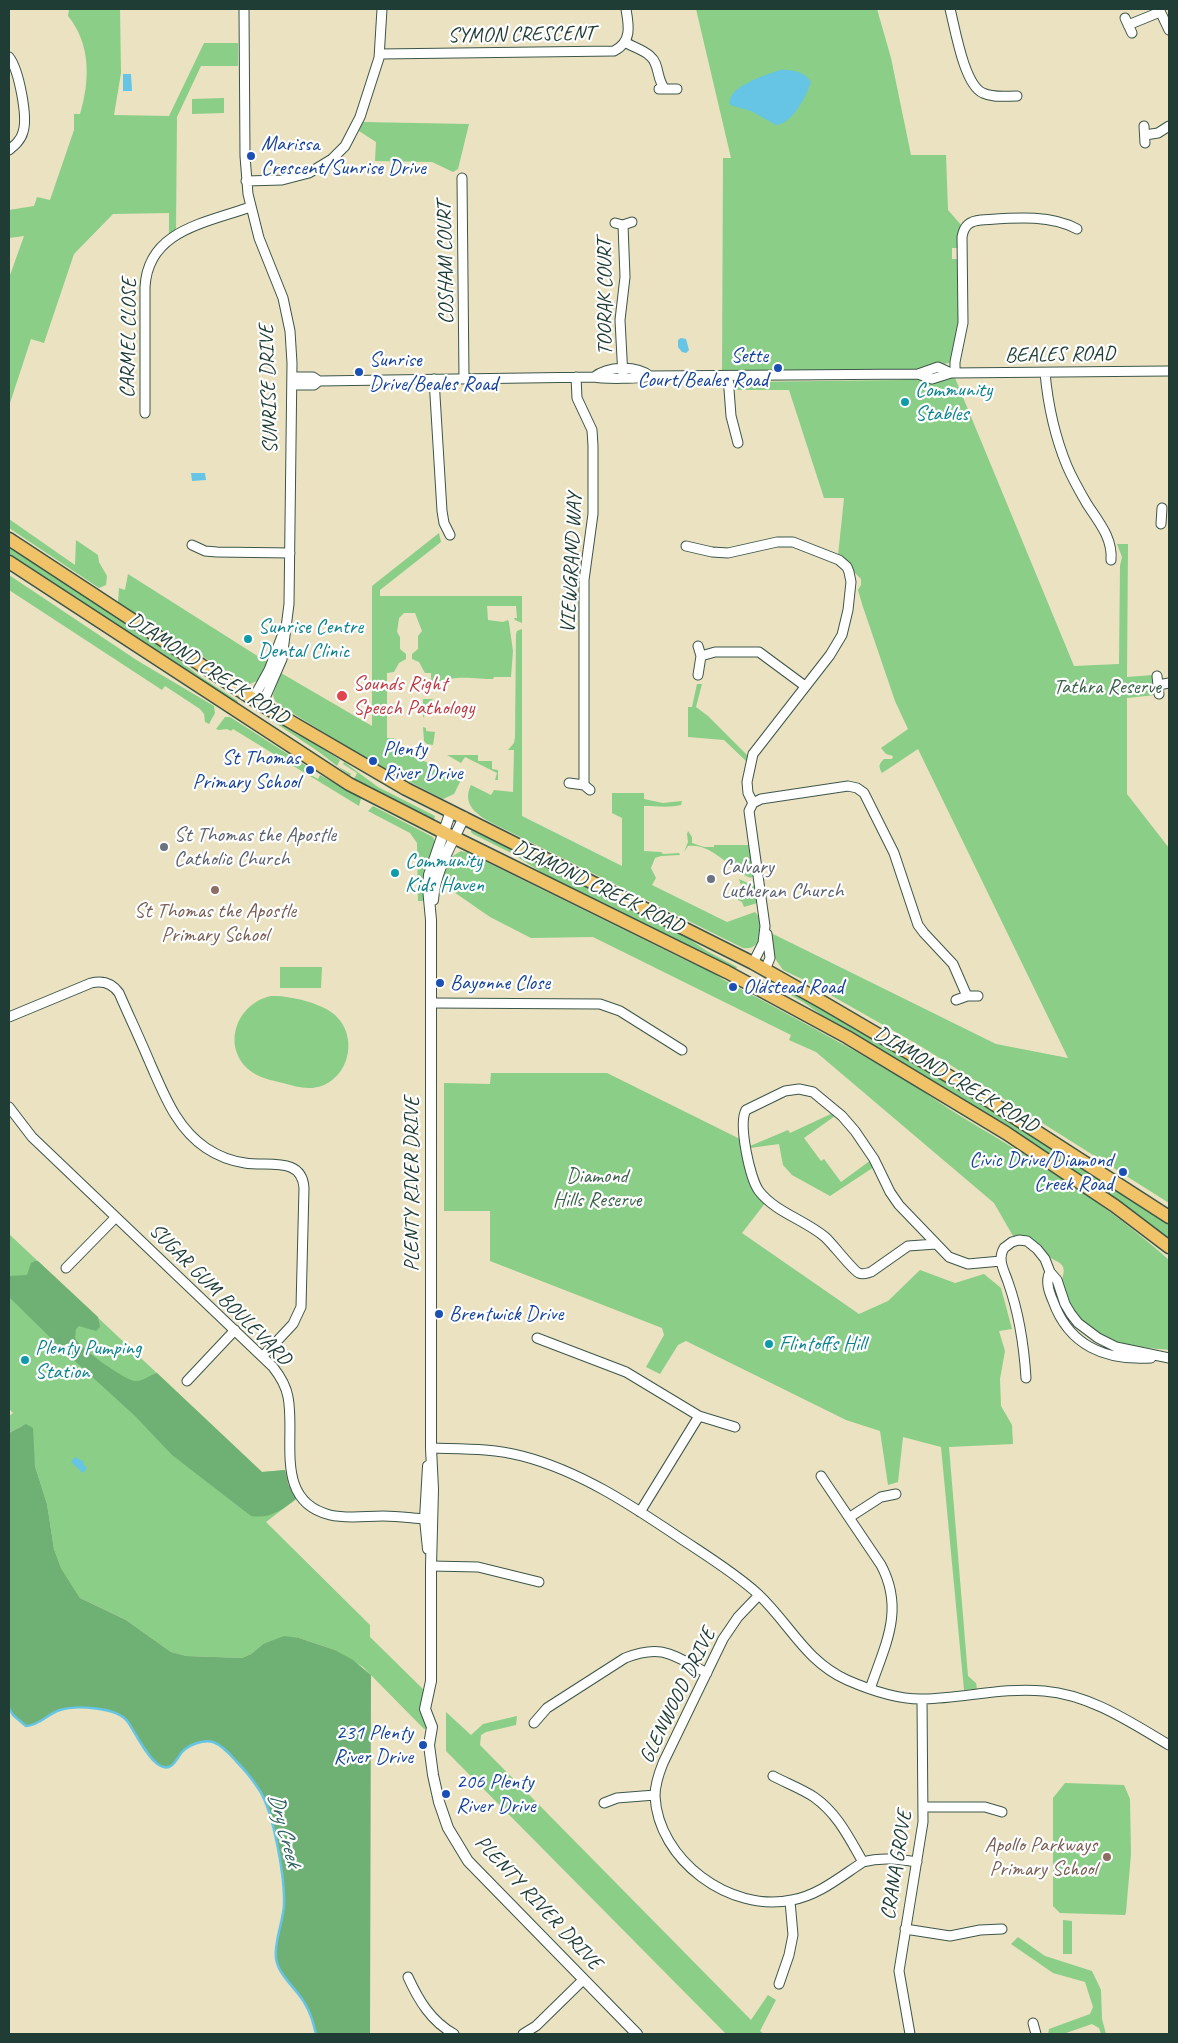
<!DOCTYPE html>
<style>
body{margin:0}
#map{position:relative;width:1178px;height:2043px;overflow:hidden;background:#eae2c1;font-family:Caveat,sans-serif}
canvas{display:block}
.frame{position:absolute;inset:0;border:10px solid #1f3d34;pointer-events:none}
</style>
<div id="map">
<canvas width="1178" height="2043"></canvas>
<div class="frame"></div>
</div>
<script>
const c = document.querySelector('canvas').getContext('2d');
c.lineJoin = 'round';
function fillPath(path, color) { c.fillStyle = color; c.fill(path, 'evenodd'); }
function stroke(path, color, width, dash) { c.strokeStyle = color; c.lineWidth = width; c.lineCap = dash ? 'butt' : 'round'; c.setLineDash(dash || []); c.stroke(path); }
function label(font, color, halo, rows, align = 'center') {
  c.font = font + ' Caveat,sans-serif'; c.lineWidth = 4.5; c.setLineDash([]); c.textBaseline = 'middle'; c.strokeStyle = halo; c.fillStyle = color; for (const [text, x, y, turn = 0] of rows) {
    c.save(); c.translate(x, y); c.rotate((+turn || 0) * Math.PI / 180); c.textAlign = isNaN(turn) ? turn : align; if (halo) c.strokeText(text, 0, 0); c.fillText(text, 0, 0); c.restore();
  }
}
const green = new Path2D(`
 M69,9H120L121,73L114,115L169,116L204,43H238V66H201L177,117L176,231L169,235V213L113,214L74,254L44,343L31,339L9,406V278L24,236L9,238V210L34,206L37,197L50,200L74,130V114H80C90,81 91,44 68,16Z
 M696,9H877L891,58L911,155H946L948,210L962,226L959,248H952V259H959L958,327L952,358L949,363L918,369L722,371L723,158H731Z
 M224,98V113L192,114V99Z
 M363,122L469,124L458,169L453,172L432,162L375,161L376,142L359,131Z
 M908,378H955L1074,666L1119,664L1120,566L1122,557L1117,544H1128L1127,677L1153,675L1155,695L1127,698V794L1169,848V1203L922,1047L804,980L783,970L774,957L771,933L996,1044L1068,1058L918,749L882,773C878,766 879,764 884,759H892L893,756L886,754L881,748L908,729L895,701L862,604L858,590L861,585V579L838,556L844,498H824L789,390H736V385L743,382L898,380Z
 M9,519L75,565L76,540L98,555L99,562L107,576L106,585L99,588L9,528Z
 M439,533L441,542L380,590V596H522V623L515,620L514,618H517L516,606H487L488,620L503,622L508,620L509,623L513,651L511,677H494L493,679C476,679 441,672 433,690L431,689V673H425L419,662L412,659V654L418,649V636L422,631L415,613H404L399,618L397,632L400,637V649L406,654V659L399,663L394,672L387,673V738H394L391,744L461,780L454,794L443,799L377,765L281,706L275,701L273,695L281,673L372,726V586Z
 M9,546L164,648L198,675L238,701L236,704L9,556Z
 M128,574L267,662L259,680L250,684L244,682L145,621L118,602L119,588L125,590Z
 M9,575L138,661L214,706L215,713L209,724L205,722L204,714L200,709L165,686L162,690L9,590Z
 M522,629V816L622,866V818L612,813V793H644V799L663,803L682,801L681,805C669,808 656,806 644,806V851L661,852L663,854L679,853L680,855L661,856L655,858L651,868L656,878L652,885L727,922L755,912C766,922 763,952 743,948L498,826C482,818 460,807 471,785L491,795L494,790L513,792L514,750H508L514,743L515,737L516,634L517,631Z
 M697,684H702L696,707L708,716L749,757L747,762L724,740L688,737V707H692Z
 M423,699H433L423,718Z
 M269,715L340,760L337,766L351,774L350,776L319,752L268,718Z
 M225,717H230L308,767L306,772L318,779L320,775L361,798L359,806L233,729L231,731L227,729L219,730L216,729Z
 M423,727L426,728V731L435,732L433,745L427,744L424,741Z
 M447,755H478V761H492V769L498,770V780H495L497,773L465,757L461,763Z
 M344,762L378,787L435,816L434,820L354,779L357,773L343,764Z
 M373,806L433,837L436,844L425,887L424,901H418L417,843L410,833L368,811Z
 M471,830L672,928L707,951L737,967L735,970L552,879L511,853L473,834L471,832Z
 M688,831L692,837V843L704,847H714V845H750L753,876L751,878C730,871 714,843 688,846L684,852L688,842L687,834Z
 M461,851L468,853L683,959L714,973L724,980C782,1011 840,1042 897,1075C921,1089 943,1106 967,1120C1037,1162 1108,1205 1169,1260V1350C1133,1346 1109,1347 1081,1320C1072,1311 1063,1294 1062,1282C1062,1277 1065,1272 1063,1267C1061,1262 1055,1261 1051,1258C1038,1247 1033,1234 1013,1236L994,1203L816,1052L789,1040L791,1035L593,937L531,938L490,917L441,883L451,857Z
 M739,879L754,886L757,903L744,907L742,902L738,900L741,885Z
 M280,967H322L321,988H280Z
 M771,979L915,1060L1040,1139L1169,1225V1238L1105,1192L833,1023L803,1002L769,983Z
 M271,996C288,995 322,1003 335,1015C357,1035 351,1073 324,1085C310,1091 297,1087 283,1083C271,1080 258,1078 248,1069C221,1044 238,1003 271,996Z
 M491,1073H607L742,1140L766,1202L742,1233L859,1314L888,1301L920,1270L955,1283L984,1274L1001,1288L1012,1329L999,1331L1005,1351L1000,1379L1001,1406L1012,1425L1013,1444L949,1447L968,1676L976,1683L977,1689L964,1690L941,1447L903,1437L898,1482L888,1485L880,1431L846,1420L686,1341L678,1345L660,1374L646,1367L664,1335L662,1328L490,1261V1211H444V1083L490,1084Z
 M833,1113L835,1116L804,1138L821,1161L824,1159L841,1182L871,1160L874,1167L830,1196L792,1175L783,1165L779,1144L750,1148V1146L788,1130L790,1133Z
 M9,1234L262,1472L285,1470L288,1484L296,1499L266,1522L370,1625V1637L427,1693V1728L424,1729L363,1667L335,1650L299,1638L263,1644L251,1654L242,1658L187,1656L171,1652L126,1620L80,1598L61,1568L54,1549L47,1504L35,1466L33,1452V1431L22,1426L9,1433V1416L13,1413L9,1409Z
 M446,1712L471,1735L483,1724L517,1716L516,1725L486,1732L481,1735L480,1745L751,2020L768,1995L776,2000L760,2031L764,2034H726L446,1751Z
 M1065,1783L1124,1785L1130,1799L1131,1854L1126,1912L1125,1915L1060,1913L1053,1906V1798Z
 M1063,1920L1072,1921V1954H1063Z
 M1018,1937L1045,1956L1092,1971L1101,1990L1102,2019L1106,2034H1101L1099,2028L1092,2024L1063,2034H1048L1049,2029L1090,2014L1093,2007L1085,1982L1053,1973L1011,1944Z`);
const forest = new Path2D(`
 M35,1261H38L98,1317L100,1327L96,1331L79,1326L76,1329L75,1338C80,1348 124,1380 135,1381C143,1382 149,1375 157,1373L262,1472L285,1470L288,1484L296,1499C282,1510 270,1519 251,1516L172,1455L135,1416L65,1352L10,1298L9,1295V1276L27,1275L31,1263Z
 M26,1424L33,1428L35,1466L47,1504L54,1549L61,1568L80,1598L126,1620L171,1652L187,1656L242,1658L251,1654L263,1644L284,1636L299,1638L335,1650L353,1660L371,1675L370,2034H316C313,2022 311,2013 304,2002C296,1988 278,1975 276,1958C274,1941 283,1923 284,1905C285,1878 274,1814 260,1791C253,1780 245,1770 236,1761C230,1754 222,1746 213,1742C204,1739 188,1745 182,1752C176,1759 172,1773 159,1765C148,1759 135,1732 128,1722C118,1707 76,1705 60,1710C47,1714 40,1725 26,1726L13,1715L9,1708V1433Z`);
const water = new Path2D(`
 M780,70C791,69 805,72 811,82C806,97 792,124 776,125L751,111L730,105C725,87 766,75 780,70Z
 M123,74H131L132,91H123Z
 M681,338L686,339L689,350L686,353L682,352L678,347V340Z
 M191,473H205L206,480L192,481Z
 M75,1457L84,1462L83,1464L87,1468L83,1473L71,1462Z`);
const stream = new Path2D(`
 M9,1708L13,1715L26,1726C40,1725 47,1714 60,1710C76,1705 118,1707 128,1722C135,1732 148,1759 159,1765C172,1773 176,1759 182,1752C188,1745 204,1739 213,1742C222,1745 230,1754 236,1761C245,1770 253,1780 260,1791C274,1814 285,1878 284,1905C283,1923 274,1941 276,1958C278,1975 296,1988 304,2002C311,2013 313,2022 316,2034`);
const minor = new Path2D(`
 M244,9L245,156L248,194L259,238L283,298L290,331L292,363L289,604L282,659L262,705
 M950,9C955,28 964,85 983,93C993,98 1006,96 1017,96
 M1159,9L1169,30
 M1125,18L1132,33
 M1128,25L1160,12
 M625,42C633,47 644,50 650,56C660,64 656,79 665,89
 M380,54L614,51C632,42 629,26 626,9
 M9,57C19,70 28,117 23,132C21,140 15,145 9,150
 M659,89H677
 M1144,126L1145,143
 M1145,135L1158,133L1169,126
 M462,178L464,379
 M246,181L282,180L309,173L332,159L345,146L360,117L379,58L382,9
 M615,223L623,225L632,222
 M955,373V362L963,323L962,237C964,225 970,221 981,220C1013,218 1049,214 1077,229
 M1045,373C1048,405 1055,437 1067,466C1073,480 1080,492 1087,504C1098,521 1113,538 1111,560
 M918,374L932,379L951,373L1169,371
 M728,376L731,416L738,443
 M292,377H313L319,381
 M576,377L577,398L592,430L593,446V514L584,580V785
 M594,377C608,366 636,365 650,376
 M623,377L620,320L625,277L623,225
 M434,379L442,511L444,523L450,535
 M292,385H314L319,381L594,377C601,379 643,379 650,376L918,374L938,367L951,373
 M145,413V287C148,230 206,223 250,207
 M1161,524L1162,508
 M192,545L205,551L217,552L290,553
 M686,546L712,552L728,553L777,542H793L839,560L847,567L849,572L851,582L848,610L842,635L830,655L753,754L747,782L748,793L753,803L749,811L765,926L763,943L753,963
 M701,656L715,652H759L805,686
 M698,675L701,656L698,646
 M1157,676L1159,694
 M1158,685L1169,683
 M253,699L269,670L282,636
 M569,783L584,785L590,790
 M753,803L761,799L848,786L857,788L864,793L894,853L918,925L924,933L953,964L967,996
 M765,970L770,958L767,934
 M956,1000L967,996H978
 M431,1003L600,1004L620,1011L682,1050
 M9,1017L91,983C103,980 112,983 119,993C129,1016 140,1039 150,1063C164,1094 176,1128 206,1148C218,1156 231,1161 245,1163C267,1167 302,1156 304,1188L301,1307L293,1324L263,1356
 M9,1107L32,1137L273,1367C280,1376 286,1385 288,1397C296,1438 273,1501 330,1515C347,1519 366,1516 383,1516C397,1516 411,1518 425,1519
 M936,1244L908,1246L871,1272C867,1273 863,1275 859,1273C853,1271 833,1244 825,1237C805,1220 775,1212 759,1191C750,1179 738,1124 746,1110L785,1091L799,1089L813,1092L842,1116L855,1131L874,1159L890,1192L899,1205L949,1257L968,1264L1001,1261
 M66,1268L116,1217
 M1050,1272C1045,1281 1049,1292 1053,1301C1069,1346 1106,1361 1151,1358
 M537,1338L626,1372L699,1416L735,1427
 M1026,1378C1024,1346 1019,1313 1008,1282C1004,1270 997,1260 1004,1248L1012,1242L1019,1240L1027,1241L1037,1249L1045,1259L1050,1272L1057,1280L1065,1304L1071,1314L1078,1323L1098,1338L1116,1347L1169,1358
 M187,1381L235,1330
 M431,1448C461,1449 493,1448 522,1456C580,1471 631,1505 680,1538C707,1556 735,1573 758,1594C790,1624 805,1661 847,1680C870,1690 898,1700 924,1699C964,1698 1004,1687 1044,1691C1091,1695 1130,1722 1169,1745
 M821,1476L881,1565C905,1610 885,1645 870,1689
 M640,1512L699,1416
 M850,1517L881,1497L896,1494
 M431,1566L478,1567L539,1582
 M759,1595L738,1617L723,1639L663,1763C659,1773 655,1784 655,1796C658,1860 730,1913 792,1900C819,1895 840,1877 863,1862C881,1857 898,1859 917,1862
 M534,1723L547,1708L625,1658C663,1643 674,1656 707,1673
 M773,1776C786,1783 802,1789 814,1797C838,1814 849,1838 863,1862
 M604,1803L617,1798L655,1795
 M924,1807H985L1002,1812
 M905,1929L950,1936L980,1930L1002,1929
 M408,1977C419,2001 431,2021 454,2034
 M779,1984L789,1955L793,1935L790,1901
 M1033,2023L1036,2034
 M523,2034L536,2026L583,1980
 M910,2034L899,1971L923,1822L922,1699`);
const tertiary = new Path2D(`
 M451,811L429,875L428,888L431,920V1448L433,1489L431,1566V1681L425,1709L432,1727L429,1745L433,1775L439,1802L448,1828L468,1861L637,2034
 M433,900C435,870 452,844 464,817
 M428,1466L425,1519L428,1549`);
const primary = new Path2D(`
 M9,539L262,705L406,789L753,963L824,1003L969,1088L1169,1217
 M9,562L349,784L443,832L727,972L847,1037L1006,1133L1115,1206L1169,1247`);
const markers = [
 [251,156,5,"#1a4fb4"],
 [778,368,5,"#1a4fb4"],
 [359,372,5,"#1a4fb4"],
 [905,402,5,"#0f9aa8"],
 [248,639,5,"#0f9aa8"],
 [342,696,6,"#e0444e"],
 [373,761,5,"#1a4fb4"],
 [310,770,5,"#1a4fb4"],
 [164,847,5,"#6b7280"],
 [395,873,5,"#0f9aa8"],
 [711,879,5,"#6b7280"],
 [215,890,5,"#8d6e63"],
 [440,983,5,"#1a4fb4"],
 [733,987,5,"#1a4fb4"],
 [1123,1172,5,"#1a4fb4"],
 [439,1314,5,"#1a4fb4"],
 [769,1344,5,"#0f9aa8"],
 [25,1360,5,"#0f9aa8"],
 [423,1745,5,"#1a4fb4"],
 [446,1794,5,"#1a4fb4"],
 [1107,1857,5,"#8d6e63"]
];
const streetNames = [
 ["SYMON CRESCENT",521,35,-1],
 ["COSHAM COURT",446,263,-91],
 ["TOORAK COURT",605,297,-90],
 ["CARMEL CLOSE",129,338,-89],
 ["BEALES ROAD",1060,355,-1],
 ["SUNRISE DRIVE",269,389,-92],
 ["VIEWGRAND WAY",572,563,-87],
 ["DIAMOND CREEK ROAD",208,669,33],
 ["DIAMOND CREEK ROAD",598,887,26],
 ["DIAMOND CREEK ROAD",956,1080,31],
 ["PLENTY RIVER DRIVE",412,1184,-90],
 ["SUGAR GUM BOULEVARD",220,1295,45],
 ["GLENWOOD DRIVE",678,1696,-64],
 ["CRANA GROVE",897,1865,-81],
 ["PLENTY RIVER DRIVE",538,1903,47]
];
const transitNames = [
 ["Marissa",261,144],
 ["Crescent/Sunrise Drive",261,168],
 ["Sette",768,356,"right"],
 ["Court/Beales Road",768,380,"right"],
 ["Sunrise",369,360],
 ["Drive/Beales Road",369,384],
 ["Plenty",383,749],
 ["River Drive",383,773],
 ["St Thomas",300,758,"right"],
 ["Primary School",300,782,"right"],
 ["Bayonne Close",450,983],
 ["Oldstead Road",743,987],
 ["Civic Drive/Diamond",1113,1160,"right"],
 ["Creek Road",1113,1184,"right"],
 ["Brentwick Drive",449,1314],
 ["231 Plenty",413,1733,"right"],
 ["River Drive",413,1757,"right"],
 ["206 Plenty",456,1782],
 ["River Drive",456,1806]
];
const cultureNames = [
 ["Community",915,390],
 ["Stables",915,414],
 ["Sunrise Centre",258,627],
 ["Dental Clinic",258,651],
 ["Community",405,861],
 ["Kids Haven",405,885],
 ["Flintoffs Hill",779,1344],
 ["Plenty Pumping",35,1348],
 ["Station",35,1372]
];
const healthNames = [
 ["Sounds Right",353,684],
 ["Speech Pathology",353,708]
];
const parkNames = [
 ["Tathra Reserve",1107,687],
 ["Diamond",597,1176],
 ["Hills Reserve",597,1200]
];
const worshipNames = [
 ["St Thomas the Apostle",174,835],
 ["Catholic Church",174,859],
 ["Calvary",721,867],
 ["Lutheran Church",721,891]
];
const educationNames = [
 ["St Thomas the Apostle",215,911],
 ["Primary School",215,935],
 ["Apollo Parkways",1097,1845,"right"],
 ["Primary School",1097,1869,"right"]
];
const waterNames = [
 ["Dry Creek",284,1830,75]
];
fillPath(green, '#8ace87');
fillPath(forest, '#6fb174');
fillPath(water, '#66c4e4');
stroke(stream, '#66c4e4', 2.5);
stroke(minor, '#3d5649', 11);
stroke(tertiary, '#3d5649', 12);
stroke(primary, '#3d5649', 15);
stroke(minor, '#fff', 9);
stroke(tertiary, '#fff', 10);
stroke(primary, '#f1c369', 12);
for (const [x, y, r, color] of markers) { const dot = new Path2D(); dot.arc(x, y, r, 0, 2 * Math.PI); c.fillStyle = color; c.fill(dot); stroke(dot, '#fff', 2); }
label('21px', '#1f3d34', '#fff', streetNames);
label('21px', '#164399', '#fff', transitNames, 'left');
label('21px', '#0d838f', '#fff', cultureNames, 'left');
label('21px', '#be3a42', '#fff', healthNames, 'left');
label('21px', '#3a6149', '#fff', parkNames);
label('21px', '#5b616d', '#fff', worshipNames, 'left');
label('21px', '#785e54', '#fff', educationNames);
label('italic 22px', '#315f60', '#fff', waterNames);
</script>
